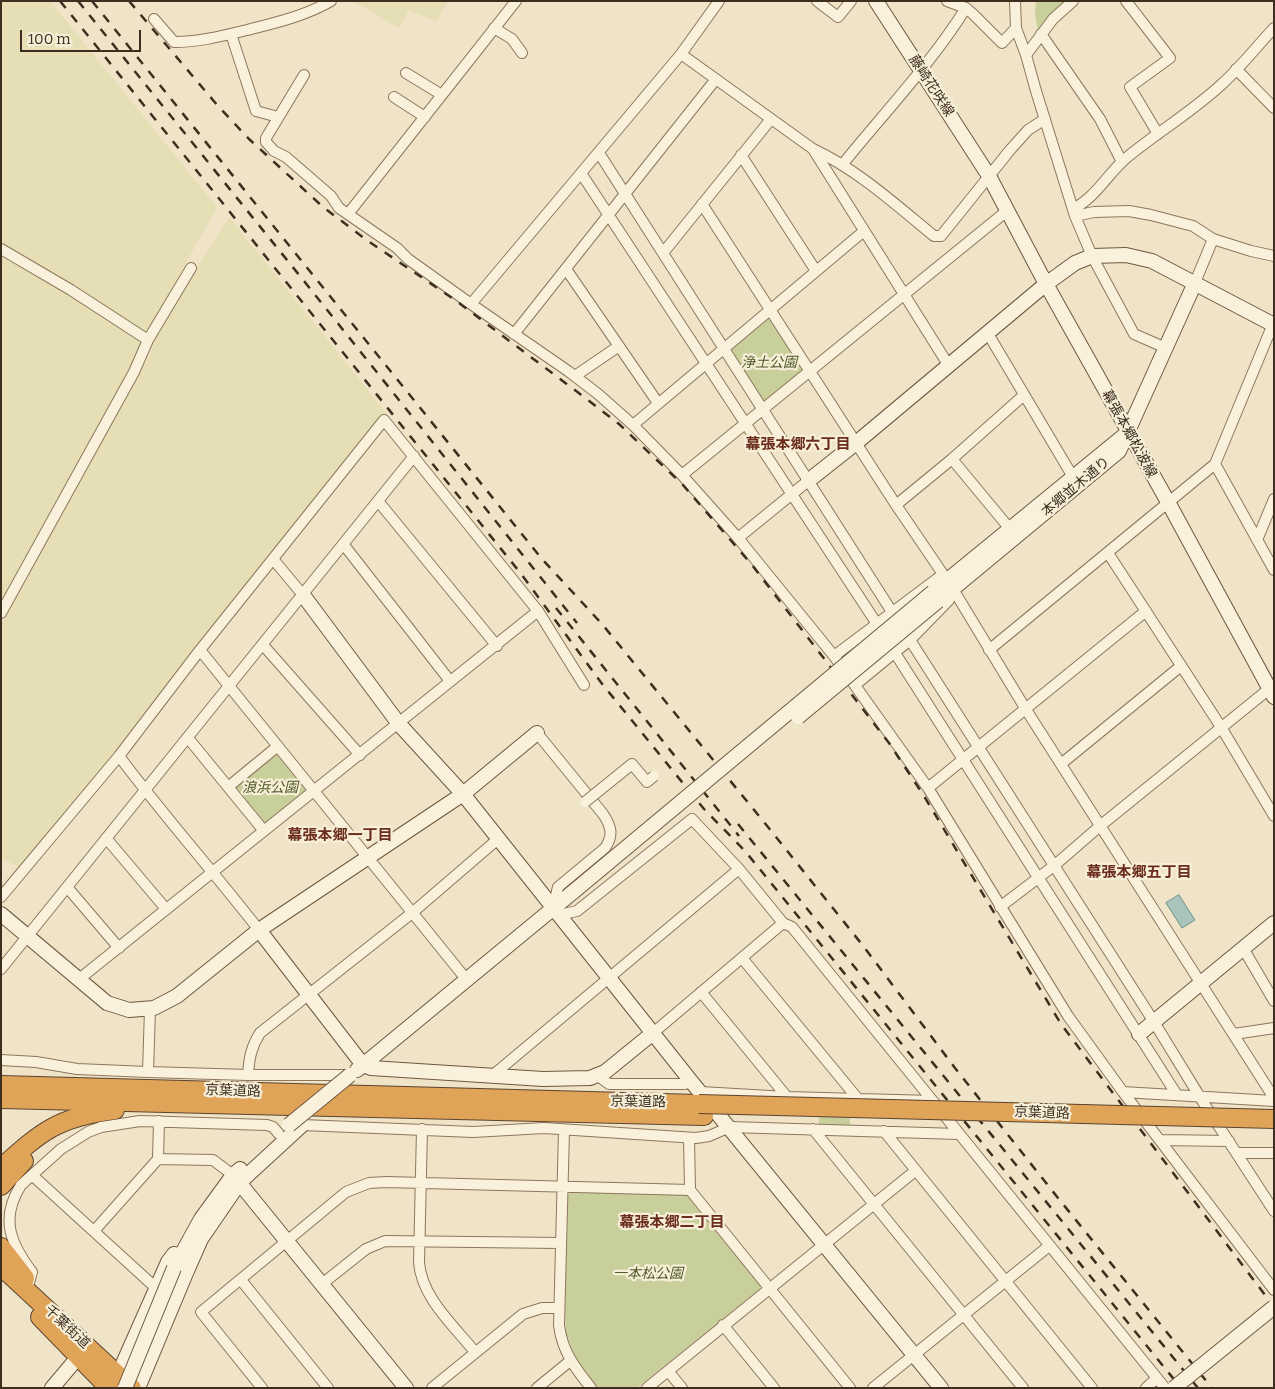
<!DOCTYPE html>
<meta charset="utf-8">
<style>
body{margin:0}
#map{position:relative;width:1275px;height:1389px;overflow:hidden;background:#f0e4c8;font-family:Bitter,serif}
canvas{display:block}
.frame{position:absolute;inset:0;border:2px solid #3d2e20;pointer-events:none}
.scale{position:absolute;left:20px;top:30px;width:121px;height:22px;box-sizing:border-box;border:2px solid #3d2e20;border-top:0;padding-left:6px;font-size:15px;line-height:18px;white-space:nowrap;color:#3d2e20;-webkit-text-stroke:4px #f7eed8;paint-order:stroke}
</style>
<div id="map">
<canvas width="1275" height="1389"></canvas>
<div class="frame"></div>
<div class="scale">100 m</div>
</div>
<script>
const c = document.querySelector('canvas').getContext('2d');
c.lineJoin = 'round';
function fillPath(path, color) { c.fillStyle = color; c.fill(path, 'evenodd'); }
function stroke(path, color, width, dash) { c.strokeStyle = color; c.lineWidth = width; c.lineCap = dash ? 'butt' : 'round'; c.setLineDash(dash || []); c.stroke(path); }
function label(font, color, halo, rows, align = 'center') {
  c.font = font + ' Bitter,"Noto Sans JP",serif'; c.lineWidth = 4.5; c.setLineDash([]); c.textBaseline = 'middle'; c.strokeStyle = halo; c.fillStyle = color; for (const [text, x, y, turn = 0] of rows) {
    c.save(); c.translate(x, y); c.rotate((+turn || 0) * Math.PI / 180); c.textAlign = isNaN(turn) ? turn : align; if (halo) c.strokeText(text, 0, 0); c.fillText(text, 0, 0); c.restore();
  }
}
const farmland = new Path2D(`
 M1,1H50L217,207L147,333L1,244Z
 M353,1H448L436,22L409,10L399,28Z
 M229,217L387,414L22,869L1,857V626L151,352L155,336Z
 M1,252L145,341L1,603Z`);
const green = new Path2D(`
 M1036,1H1066L1038,31L1035,15Z
 M766,316L771,317L804,367L803,373L768,401H761L731,353V346Z
 M273,753L279,754L306,787L305,793L269,824L262,823L236,791L235,784Z
 M819,1114L850,1115V1128L819,1127Z
 M572,1191L684,1194L690,1196L760,1283V1289L637,1388H598L576,1358L566,1333L565,1308L568,1195Z`);
const water = new Path2D(`
 M1179,895L1195,920L1182,928L1166,903Z`);
const street = new Path2D(`
 M817,1L838,17L851,1
 M947,1L966,8L973,14L1002,43L1016,28
 M1015,1L1016,28L1026,55L1036,91L1075,216L1092,256L1134,334L1166,348
 M1126,1L1170,58L1130,87L1158,134
 M154,19L174,42C199,42 222,36 247,30C275,23 305,16 331,1
 M494,28L512,39L522,53
 M231,34L256,111L278,117
 M1041,34L1100,119L1122,162
 M681,54L813,149C858,170 896,205 934,236H941L1010,150L1028,130L1045,119
 M1026,55L1053,19L1073,1
 M1236,69L1274,108
 M406,73L442,95
 M304,75L266,138V142L274,151L286,157L331,196L339,208L397,248L408,259L471,304L568,371L598,394L633,425L682,475L738,538L834,656L928,788L1068,1016L1123,1092L1274,1290
 M394,97L425,117
 M813,149L949,366
 M599,153L892,612
 M741,155L816,271
 M842,165C884,113 930,65 966,8
 M581,173L877,624
 M702,204L896,505L953,589L1025,708L1274,1098
 M1073,209C1095,198 1107,175 1125,159C1156,133 1192,112 1222,84C1241,67 1257,46 1274,28
 M348,214L516,1
 M1075,216L1094,212L1129,211L1151,215L1193,226L1213,239L1251,251L1274,256
 M1,249L71,290L148,340
 M663,253L771,119
 M566,269L658,403
 M1194,285L1213,239
 M471,304L681,54L719,1
 M987,332L1073,477
 M514,334L716,79
 M575,376L619,346
 M633,425L864,231
 M952,459L1010,529
 M1215,464L1274,570
 M682,475L1008,210
 M378,501L497,646
 M896,505L952,459L1024,395
 M738,538L808,481
 M1257,540L1274,499
 M344,545L450,681
 M1108,553L1221,727L1274,816
 M273,559L303,595
 M1,613L134,372L148,340L191,268
 M910,640L1154,1022L1203,1102L1274,1211
 M263,645L360,755
 M200,650L466,979
 M989,650L1215,464L1273,324
 M895,653L1177,1095
 M834,656L938,578L947,580
 M855,685L910,640L949,600L950,597
 M537,733L603,814C611,826 614,835 605,848L558,887L553,908
 M188,738L264,831
 M119,756C163,815 213,871 259,930
 M1061,764L1181,666
 M228,787L278,746
 M928,788L1146,611
 M106,838L166,909
 M67,887L119,948
 M1,897L119,756L200,650L384,420L538,611L584,685
 M1000,907L1055,865L1100,826L1269,689
 M559,915L577,911L692,819L739,869L783,923L792,927L1165,1388
 M1243,948L1274,1001
 M742,958L858,1099
 M1,969L414,456
 M78,980L538,611
 M701,992L787,1097
 M653,1033L783,923
 M1234,1034L1274,1028
 M1,1060L36,1062L77,1069L148,1072L150,1009
 M148,1072L248,1075H350
 M248,1075C249,1059 251,1047 260,1033L412,913L498,839
 M493,1075L739,869
 M598,1076L609,1084H685L690,1080
 M701,1092L787,1097L933,1101
 M1123,1092L1274,1101
 M302,1125L473,1132L544,1128L696,1138L709,1136L730,1127L959,1134
 M422,1129L419,1262C421,1297 454,1326 475,1352
 M813,1129L1023,1388
 M564,1130L559,1325C562,1351 575,1368 591,1388
 M884,1131L1092,1388
 M689,1138L690,1190L850,1388
 M1161,1140L1229,1141
 M1237,1153H1274
 M158,1159L213,1160L233,1175
 M32,1175L156,1288
 M94,1231L158,1159L159,1121
 M241,1280L328,1388
 M29,1283L32,1272C10,1243 0,1218 21,1185L61,1149L88,1132L101,1127L140,1121L267,1125L273,1127L279,1134
 M322,1284L366,1249L385,1241L561,1243
 M723,1325L774,1388
 M668,1371L682,1388
 M262,1388L201,1312L346,1192L369,1183L386,1182L690,1190
 M432,1388L523,1314L542,1308H559
 M537,1388L570,1361
 M647,1388L915,1171
 M873,1388L1049,1246
 M1146,1388L1157,1378`);
const secondary = new Path2D(`
 M876,1L989,176L1046,284L1168,502L1274,697
 M808,481L856,443L1046,284L1075,263L1092,256L1126,255L1152,261L1274,325
 M933,592L1126,434
 M303,595L399,724L463,794L690,1080L941,1388
 M938,601L1119,451L1194,285
 M1,914L107,1003L129,1010L154,1008L177,996L259,930L463,794L537,733
 M259,930L363,1065L371,1068L543,1079L590,1078L605,1072L653,1033
 M1139,1034L1274,923
 M357,1070L573,892
 M233,1175L406,1388
 M174,1268L201,1219L233,1175L240,1169
 M118,1385V1375L168,1262L174,1254
 M52,1388L79,1356
 M138,1388L186,1273L201,1239L240,1182L302,1125`);
const highway = new Path2D(`
 M1,1085L699,1104
 M1,1099L704,1116
 M1,1168C42,1131 58,1117 115,1110
 M1,1186L24,1161
 M1,1247L25,1278
 M1,1269L8,1273L132,1388
 M40,1317L109,1388`);
const rail = new Path2D(`
 M60,1L522,575L603,685L704,809L745,851L1181,1388
 M78,1L308,286L577,623
 M92,1L542,559L602,624L768,827L864,947L955,1068L1058,1198L1212,1388
 M129,1L218,106L249,139L323,207L368,241L455,300L588,400L619,424L683,485L752,565L889,743L924,796L1061,1024L1274,1307
 M556,608L739,836
 M738,824L1198,1388`);
const streetBridge = new Path2D(`
 M585,802L632,764L647,782L654,776`);
const secondaryBridge = new Path2D(`
 M798,717L938,601
 M573,892L933,592
 M289,1125L350,1075
 M125,1388L174,1268
 M1174,1388L1274,1307`);
const highwayBridge = new Path2D(`
 M699,1104L1274,1119`);
const streetNames = [
 ["藤崎花咲線",931,86,57],
 ["幕張本郷松波線",1129,434,61],
 ["本郷並木通り",1076,487,-40],
 ["京葉道路",233,1091,2],
 ["京葉道路",638,1102,1],
 ["京葉道路",1042,1113,2],
 ["千葉街道",67,1327,43]
];
const parkNames = [
 ["浄土公園",769,363],
 ["浪浜公園",270,788],
 ["一本松公園",648,1274]
];
const neighbourhoodNames = [
 ["幕張本郷六丁目",798,445],
 ["幕張本郷一丁目",340,836],
 ["幕張本郷五丁目",1139,873],
 ["幕張本郷二丁目",672,1223]
];
fillPath(farmland, '#e6deb5');
fillPath(green, '#c9cf9b');
fillPath(water, '#a9c4bc');
stroke(water, '#6f938a', 1);
stroke(street, '#8d765c', 12);
stroke(secondary, '#6f573f', 16);
stroke(highway, '#5b4430', 20);
stroke(street, '#faf1dc', 10);
stroke(secondary, '#faf1dc', 14);
stroke(highway, '#e0a458', 18);
stroke(rail, '#3d2e20', 2.5, [9, 9]);
stroke(streetBridge, '#8d765c', 12, []);
stroke(secondaryBridge, '#6f573f', 16, []);
stroke(highwayBridge, '#5b4430', 20, []);
stroke(streetBridge, '#faf1dc', 10);
stroke(secondaryBridge, '#faf1dc', 14);
stroke(highwayBridge, '#e0a458', 18);
label('14px', '#3d2e20', '#f7eed8', streetNames);
label('italic 14px', '#4d5a26', '#f7eed8', parkNames);
label('bold 15px', '#6b2e1e', '#f7eed8', neighbourhoodNames);
</script>
